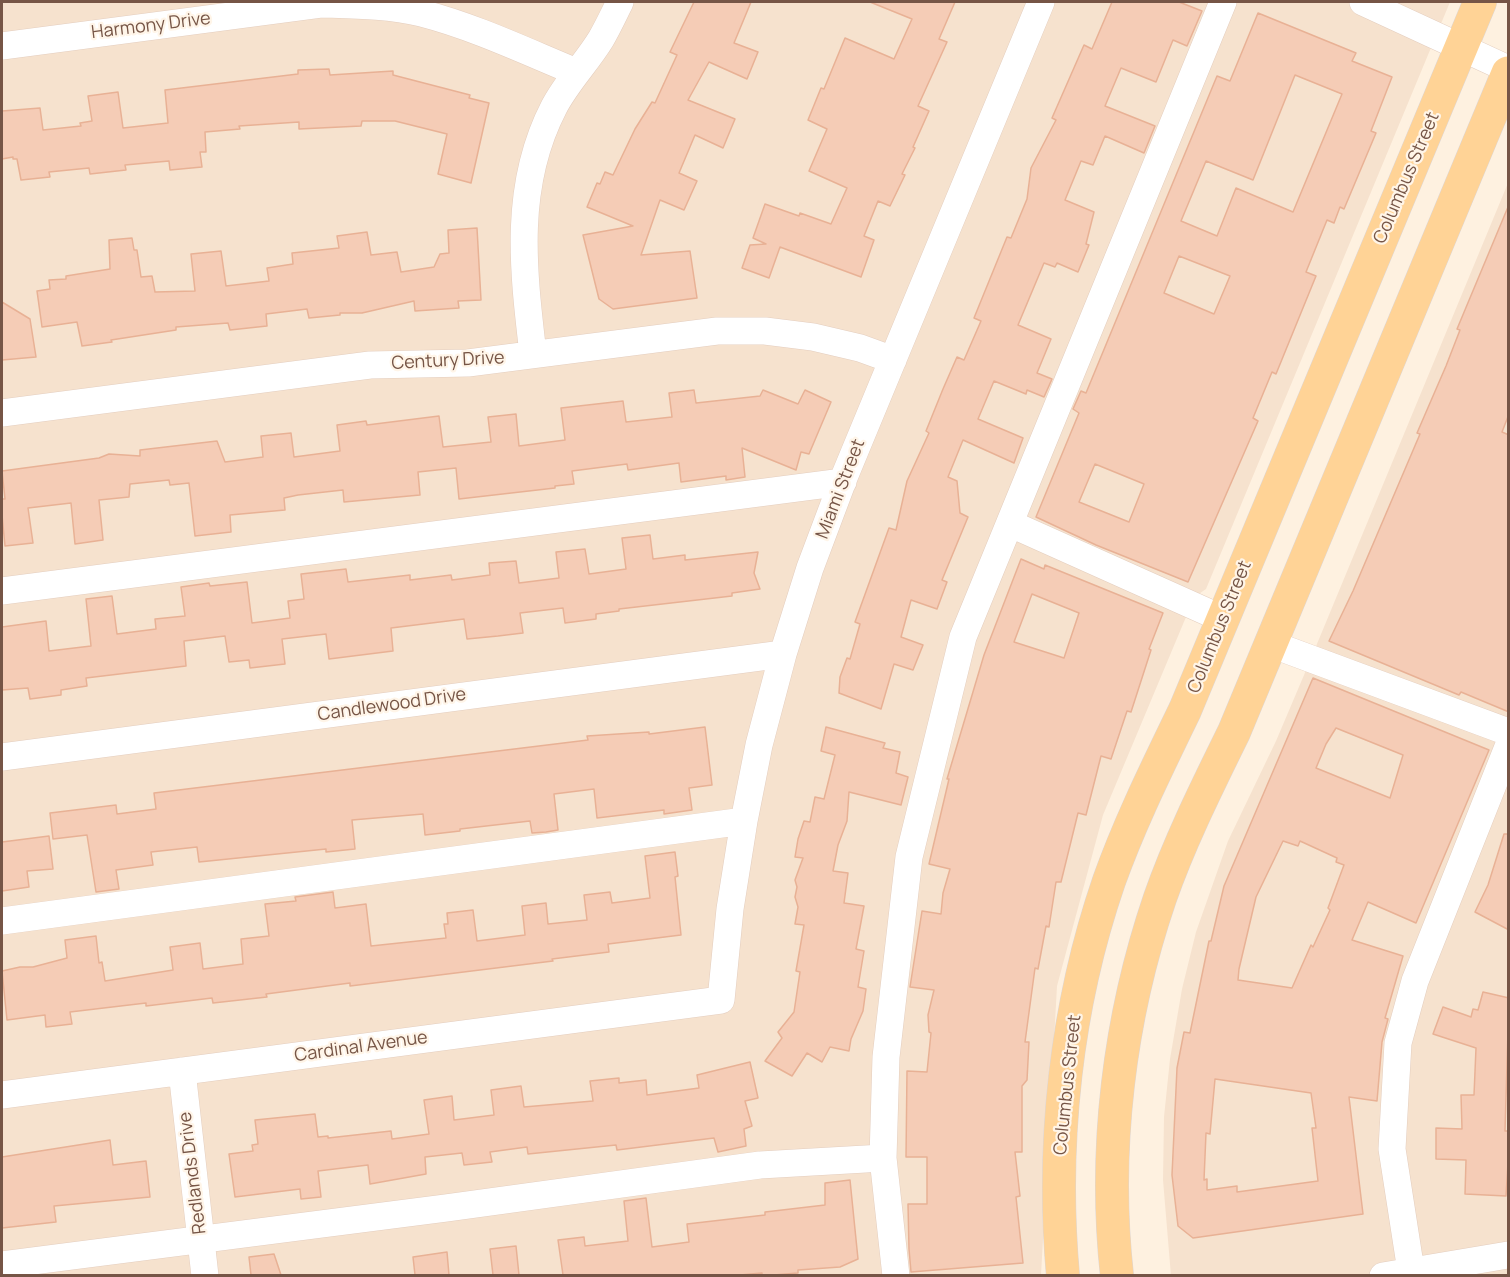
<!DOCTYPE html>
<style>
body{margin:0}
#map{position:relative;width:1510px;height:1277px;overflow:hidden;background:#fef1e0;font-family:Manrope,sans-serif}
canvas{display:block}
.frame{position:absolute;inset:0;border:3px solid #765546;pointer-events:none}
</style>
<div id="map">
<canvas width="1510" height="1277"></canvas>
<div class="frame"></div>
</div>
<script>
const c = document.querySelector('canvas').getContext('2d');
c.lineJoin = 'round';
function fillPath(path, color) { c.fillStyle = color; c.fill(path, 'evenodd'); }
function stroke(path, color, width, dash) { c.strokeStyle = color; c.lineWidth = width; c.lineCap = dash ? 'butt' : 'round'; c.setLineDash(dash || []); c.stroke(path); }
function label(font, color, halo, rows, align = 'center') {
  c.font = font + ' Manrope,sans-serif'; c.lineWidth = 4.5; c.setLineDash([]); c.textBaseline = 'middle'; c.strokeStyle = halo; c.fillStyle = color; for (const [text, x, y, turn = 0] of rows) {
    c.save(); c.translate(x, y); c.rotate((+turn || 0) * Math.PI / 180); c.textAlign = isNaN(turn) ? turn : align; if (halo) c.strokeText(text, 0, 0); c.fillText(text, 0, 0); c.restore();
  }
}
const residential = new Path2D(`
 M2,2H1450L1206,589L1177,609L1186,617L1103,815L1057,986L1041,1275L2,1276Z
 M1508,183V1275L1171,1276L1163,1180L1164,1117L1170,1059L1182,989L1196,932L1228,841L1276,741L1307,668Z`);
const building = new Path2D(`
 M694,2H751L734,43L758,52L747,79L709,62L688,100L735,119L723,148L695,135L679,173L697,181L684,210L660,200L641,255L690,251L697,298L613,309L599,299L583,235L633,226L587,207L597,183L600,184L605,172L613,175L635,129L652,102L655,103L677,55L670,52Z
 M870,2H955L939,39L947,42L918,106L929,111L913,147L915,148L902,174L905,175L890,206L878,201L864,236L874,240L861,277L780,247L769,278L742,268L750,245L766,244L753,238L765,204L799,216L800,213L831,224L847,188L809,171L827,129L808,120L821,88L824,89L845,38L894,59L912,19Z
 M1112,2H1179L1202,11L1187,46L1173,40L1156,82L1121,68L1105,106L1155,126L1144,153L1105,136L1093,165L1081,161L1065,200L1094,212L1086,244L1089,245L1078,272L1057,263L1055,267L1044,263L1018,325L1051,339L1037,373L1052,379L1044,397L1027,390L1026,394L994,381L978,419L1023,438L1014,463L963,440L948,477L957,481L960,513L968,517L942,580L947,582L937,609L911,600L901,637L923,645L913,670L894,664L881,709L839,693L840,677L847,658L850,659L860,624L855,622L889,528L896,530L907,481L929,433L926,431L943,389L957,357L964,360L981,321L974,318L1007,237L1011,238L1027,199L1031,168L1056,120L1052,118L1084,45L1092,49Z
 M1258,13L1356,53L1352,61L1392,77L1371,131L1376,133L1344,209L1340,207L1334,223L1327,220L1306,272L1316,276L1276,374L1272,372L1253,418L1258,421L1188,582L1096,545L1036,517L1079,413L1073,409L1081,391L1086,393L1217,76L1230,81ZM1295,75L1342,94L1293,212L1236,188L1217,236L1181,221L1206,161L1253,180ZM1179,256L1230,276L1214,314L1164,293ZM1095,464L1144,484L1129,522L1079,502Z
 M329,69L330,75L393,71V75L470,95L469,98L489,103L471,183L438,174L447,134L395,121H362L361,126L299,129V122L239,126L240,129L205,132L206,152H200L202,167L170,170L169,161L125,165L126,170L90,174L89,168L49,172L50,177L21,180L17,159H13V157L2,159V111L40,108L43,130L81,126L80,123L92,121L88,96L118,92L123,128L168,123L165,90L298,74V70Z
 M1508,207L1509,414L1502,432L1509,435V712L1461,692L1459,695L1329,641L1353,591L1420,434L1417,433L1446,366L1460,330L1457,329Z
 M477,228L481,300L458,301L459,308L415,311L414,301L362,313H340V315L309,318L307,309L266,314L267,326L230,330L228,323L176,327V330L111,340L112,342L82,346L77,322L42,327L37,291L50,289L49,280L66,279V276L110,269L109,240L132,238L134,250H137L141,277L152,276L155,292L195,291L191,254L221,251L226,286L269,281L267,268L293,264L292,253L339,248L337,236L367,232L371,255L397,252L401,272L434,267L440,254L449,253L448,230Z
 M2,302L30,319L36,357L2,360Z
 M694,390L696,403L760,396L763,390L798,404L805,390L831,402L809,454L801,452L796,470L742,448L745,477L726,480V476L681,482L679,463L628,470L627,464L572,471L574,484L555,486V488L459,499L456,468L418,472L420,495L344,502L343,490L298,495L284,498L285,510L230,515L231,532L195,536L189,483L170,485L169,480L130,484L129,497L99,500L103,540L75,544L71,503L28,508L33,543L5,546L2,515V499H5L2,471L99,458L109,454L140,456V450L217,441L225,462L263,457L261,436L291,433L294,457L340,451L337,425L366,421L367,425L439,416L443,447L491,442L488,417L516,414L519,446L565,440L561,408L623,401L626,422L672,417L669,393Z
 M650,535L653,559L685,555V560L758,552L754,573L760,589L732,593V596L619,609V611L596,614V619L565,623L563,608L520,613L523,633L498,636L467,639L464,619L391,628L393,651L329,659L326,634L282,639L285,664L250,668L249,660L229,662L225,636L184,641L186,666L86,678L87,686L61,690V695L30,699L28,688L2,690V627L46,621L49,651L91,646L86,599L112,596L117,634L156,629L155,619L185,616L181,587L209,583L210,586L247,582L252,623L290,618L288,601L304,599L301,574L346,569L348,582L410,575V580L451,575L452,580L490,575L489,563L516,561L519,583L559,578L556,552L585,549L589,574L626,569L622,538Z
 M1021,559L1044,569L1045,565L1163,613L1149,649L1151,650L1131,712L1127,711L1111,759L1101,756L1086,815L1078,813L1061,882H1056L1049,927L1046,926L1038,969L1035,968L1025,1042H1029L1027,1080L1022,1086V1152H1015L1020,1196L1016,1197L1023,1263L911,1272L909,1249L908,1204H927V1157H906L907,1071L927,1072L931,1033L929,1032L928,1015L934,990L910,987L922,911L941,914L943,893L950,869L929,864L949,779H947L984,655ZM1032,594L1079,613L1064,658L1014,642Z
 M1313,678L1489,750L1416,923L1368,902L1352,940L1403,956L1385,1018L1388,1019L1382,1042L1377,1101L1349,1097L1363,1214L1193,1238L1178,1226L1172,1175L1177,1068L1184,1032L1190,1033L1209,941H1211L1224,886ZM1336,728L1403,755L1390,798L1316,768L1326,744ZM1283,841L1298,846L1300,841L1337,858L1336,862L1344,865L1328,908L1330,910L1313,947L1311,945L1292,988L1238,980L1239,969L1256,897ZM1215,1079L1311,1093L1316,1128H1312L1318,1181L1237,1192V1186L1207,1190V1179L1204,1180L1206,1133L1210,1134Z
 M705,727L712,785L689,788L692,810L664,814V810L597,818L594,789L554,794L558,830L546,832L532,833L530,821L460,829V831L425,835L423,814L352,820L355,849L326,852V849L199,862L197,847L151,852L153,865L116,870L119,889L96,892L87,835L53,839L50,813L116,805L117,814L156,809L154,793L588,740L587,736L649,732V734Z
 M826,727L885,743L883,748L900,752L896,773L908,777L901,805L849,792L847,821L838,845L833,871L848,873L844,903L864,906L856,949L864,951L858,987L866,989L863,1011L851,1039L849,1051L830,1047L822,1062L807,1053L792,1076L765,1061L782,1038L778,1032L794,1012L800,972L796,971L804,925L795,924L798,907L795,897L797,887L795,880L803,858L795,857L798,839L804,821L810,822L815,797L824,799L835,755L821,751Z
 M1504,834H1509V930L1475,912L1488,885Z
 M49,836L53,869L27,871L29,887L2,891V842Z
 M675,852L678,876L675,877L681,935L608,944L609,952L552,959L553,961L350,986V983L266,994L267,997L213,1003L212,998L146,1006V1003L70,1012L72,1024L46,1027L45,1015L7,1020L2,971L20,967H33L67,958L65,940L96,936L99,963L102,962L105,981L173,970L170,947L200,943L203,969L243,964L241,939L269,936L265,904L296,901L295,897L333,892L335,908L366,904L371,946L446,938L444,924H448L447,913L473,910L477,941L525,935L522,906L546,903L548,924L587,920L584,895L610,892L612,903L650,898L645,856Z
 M1483,992L1509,998L1505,1131H1509V1147L1506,1196L1465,1194L1466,1160L1436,1159V1128L1462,1129L1461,1095H1474L1476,1048L1433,1034L1443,1007L1471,1017L1473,1009L1478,1010Z
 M750,1062L758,1098L745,1101L752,1126L744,1129L746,1146L718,1152L714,1138L617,1150L616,1145L528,1154L527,1147L490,1152L492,1162L464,1165L462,1153L425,1157L426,1174L370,1184L368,1165L318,1171L321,1197L301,1199L300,1189L235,1197L229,1154L253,1151L252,1145L258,1144L255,1120L315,1114L318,1137L328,1136V1138L391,1131L392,1139L429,1134L424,1100L452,1096L454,1120L494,1115L491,1090L521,1086L524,1107L593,1101L590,1081L619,1078V1083L646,1080L647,1095L699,1088L697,1075Z
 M110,1140L113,1165L146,1161L150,1197L54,1206L56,1222L2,1228V1157Z
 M850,1180L858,1259L840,1267L798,1270V1273L774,1275H762V1273L740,1275H563L558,1240L584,1237L585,1246L628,1241L624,1201L646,1198L652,1247L689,1242L687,1224L765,1215V1212L825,1205V1183Z
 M516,1246L519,1275H493L490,1249Z
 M447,1252L449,1275H415L413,1257Z
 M274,1254L281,1275H251L249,1257Z`);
const minor = new Path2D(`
 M1363,2L1508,69
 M2,46L321,4C354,5 388,5 421,13C475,27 525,51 576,72
 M533,354C523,269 513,186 554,107C567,82 587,62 601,39C608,27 614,14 620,2
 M2,413L370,365L468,363L717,331H765L813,337L860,348L893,360
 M1011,524L1223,619
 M2,591L843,482
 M1271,644L1508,732
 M2,757L783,654
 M2,921L744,821
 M182,1071L205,1276
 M2,1095L721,1000L730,909L744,821L759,745L783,654L810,568L845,475L1041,2
 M2,1265L446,1208L760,1165L883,1158
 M1411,1271L1392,1149L1398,1043L1415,981L1508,747
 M896,1276L883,1158L886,1057L909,857L963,637L1223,2
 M1383,1276L1508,1255`);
const major = new Path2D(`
 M1063,1276C1051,1143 1066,1006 1109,881C1130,822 1158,766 1185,710L1480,2
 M1117,1276C1103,1150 1119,1018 1160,898C1180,841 1207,787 1234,732L1508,73`);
const streetNames = [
 ["Harmony Drive",151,26,-7],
 ["Columbus Street",1407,178,-67],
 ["Century Drive",448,361,-3],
 ["Miami Street",841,489,-69],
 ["Columbus Street",1220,627,-68],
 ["Candlewood Drive",392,705,-8],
 ["Cardinal Avenue",361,1047,-8],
 ["Columbus Street",1068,1085,-84],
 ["Redlands Drive",193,1173,-97]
];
fillPath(residential, '#f6e2ce');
fillPath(building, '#f5ccb6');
stroke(building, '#e8b195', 1.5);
stroke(minor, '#e4cebf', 28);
stroke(major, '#ded6d3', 34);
stroke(minor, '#fff', 27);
stroke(major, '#ffd396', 33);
label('18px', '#765546', '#fff5e8', streetNames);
</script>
